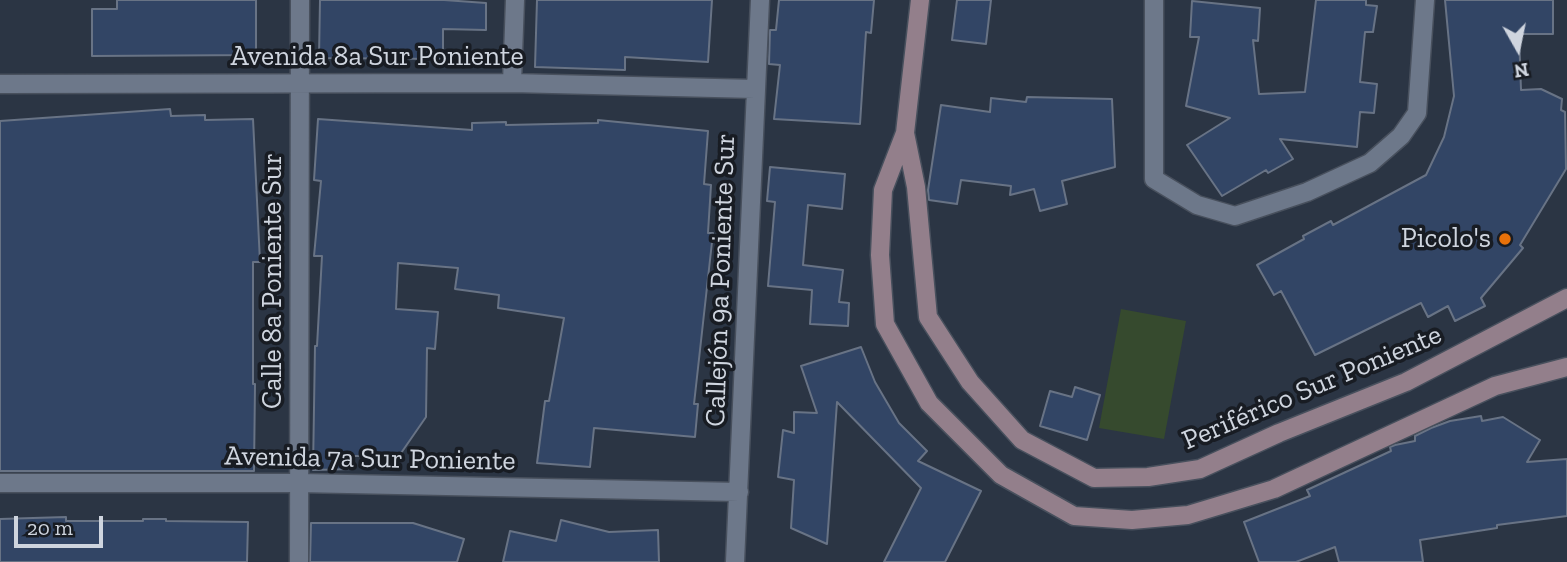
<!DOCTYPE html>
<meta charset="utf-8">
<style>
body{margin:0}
#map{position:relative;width:1567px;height:562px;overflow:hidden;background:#2b3544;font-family:"Zilla Slab",serif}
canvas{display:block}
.north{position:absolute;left:1483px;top:14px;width:70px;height:70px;-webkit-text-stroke:5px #181c23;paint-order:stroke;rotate:171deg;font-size:19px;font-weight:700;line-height:28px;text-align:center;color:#cfd5df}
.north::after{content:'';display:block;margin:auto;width:24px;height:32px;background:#cfd5df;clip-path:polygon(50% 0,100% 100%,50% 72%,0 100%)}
.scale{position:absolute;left:14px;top:516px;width:89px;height:32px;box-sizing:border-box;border:4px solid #cfd5df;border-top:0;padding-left:9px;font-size:21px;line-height:24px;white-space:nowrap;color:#cfd5df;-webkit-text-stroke:5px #181c23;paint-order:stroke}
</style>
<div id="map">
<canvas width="1567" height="562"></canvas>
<div class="north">N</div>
<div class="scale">20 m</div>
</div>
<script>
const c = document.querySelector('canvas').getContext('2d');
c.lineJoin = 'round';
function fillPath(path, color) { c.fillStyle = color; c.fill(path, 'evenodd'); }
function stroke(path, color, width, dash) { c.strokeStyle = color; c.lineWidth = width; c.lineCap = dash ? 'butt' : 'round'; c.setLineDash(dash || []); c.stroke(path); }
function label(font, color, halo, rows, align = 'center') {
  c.font = font + ' "Zilla Slab",serif'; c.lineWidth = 7; c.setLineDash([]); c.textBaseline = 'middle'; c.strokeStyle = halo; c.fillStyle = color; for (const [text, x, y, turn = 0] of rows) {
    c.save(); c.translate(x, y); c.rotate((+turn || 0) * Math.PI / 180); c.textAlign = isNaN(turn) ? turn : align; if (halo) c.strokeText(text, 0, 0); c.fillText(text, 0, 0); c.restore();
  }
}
const green = new Path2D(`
 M1121,309L1186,321L1164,439L1099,428Z`);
const building = new Path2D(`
 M117,0H256V55L92,56V9H117Z
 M320,0H444L486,3V30L443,29V59L319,58Z
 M537,0H712L708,62L625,57V70L535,67Z
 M779,0H874L871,33L866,32L860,124L774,119L780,65L769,64L770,30H776Z
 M957,0H991L986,44L952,40Z
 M1316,0H1366V5L1377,6L1373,32H1365L1360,82L1377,84L1374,113L1360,112L1357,147L1280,139L1293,159L1268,173L1266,170L1222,196L1187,145L1230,118L1186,106L1199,37H1190L1192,1L1260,8L1258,41L1253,40L1259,94L1305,92Z
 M1445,0H1553V34H1519L1521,90L1541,89L1562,99L1561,110L1565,112L1566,169L1520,245L1523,248L1481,298L1485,306L1455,321L1448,306L1428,317L1421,303L1315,355L1281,291L1274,295L1257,265L1304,239L1303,236L1331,221L1333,225L1426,175L1444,137L1454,96Z
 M1027,97L1112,99L1115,167L1062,181L1067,204L1040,211L1034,189L1010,195L1011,186L961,180L957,204L929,200L928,190L941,105L990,112L991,98L1026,102Z
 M170,109L171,116L205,115V120L253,119L260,262H253V384H255L254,471H0V121Z
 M318,119L472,130V123L506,122V125L598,123V120L708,131L704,184L711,185L708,233H713L694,404H698L695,437L594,428L590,467L537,463L545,401H549L564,318L498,308L499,295L455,289L458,268L398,263L396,309L438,312L435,349L427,348L426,417L399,456H354V469L313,470L315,346H317L322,256H314L321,181L314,180Z
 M770,167L845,174L842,209L808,205L803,265L843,270L839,302L849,303L848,326L810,324L812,290L768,286L775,202L767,201Z
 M861,347L875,382L899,423L927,451L918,461L981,491L945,562H884L921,488L837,402L827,544L791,528L794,480L778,477L783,430L794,433V412L817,413L801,366Z
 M1075,387L1100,395L1087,440L1040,426L1050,391L1072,397Z
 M1481,416L1482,421L1503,417L1540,440L1527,462L1567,459V516L1497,525V528L1420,540L1423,562H1339L1335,547L1296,562H1259L1244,522L1310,496L1307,490L1391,451L1390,447L1395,445L1415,441V436L1431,428L1450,421Z
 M66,517V521H143V519H166V521L248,522L247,562H0V519Z
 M561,520L609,532L658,530L659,562H503L510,531L556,541Z
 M311,523H413L464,539L457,562H310Z`);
const minor = new Path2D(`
 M1154,0V179L1197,205L1235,216L1307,192L1370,163L1401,136L1417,113L1425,0
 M512,83L515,0
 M0,84L512,83L755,89
 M0,483H299L739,492
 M299,562L300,0
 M735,562L760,0`);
const secondary = new Path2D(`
 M920,0L905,133L883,190L880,255L885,324L929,403L1001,475L1074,516L1132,520L1188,515L1274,489L1495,386L1567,367
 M905,133L916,187L928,317L970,382L1022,440L1094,478L1148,477L1200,469L1279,433L1406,382L1567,298`);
const markers = [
 [1505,239,7,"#e8710a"]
];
const streetNames = [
 ["Avenida 8a Sur Poniente",377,57],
 ["Callejón 9a Poniente Sur",721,280,-88],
 ["Calle 8a Poniente Sur",273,281,-90],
 ["Periférico Sur Poniente",1312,388,-23],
 ["Avenida 7a Sur Poniente",370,459,1]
];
const poiNames = [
 ["Picolo's",1491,239]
];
fillPath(green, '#364a2e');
fillPath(building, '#324565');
stroke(building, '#687385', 2);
stroke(minor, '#48505d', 21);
stroke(secondary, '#48505d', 21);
stroke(minor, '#6d788a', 18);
stroke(secondary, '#937f8b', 18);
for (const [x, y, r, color] of markers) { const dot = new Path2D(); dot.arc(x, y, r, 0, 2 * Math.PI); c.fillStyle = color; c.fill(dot); stroke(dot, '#181c23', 2.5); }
label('28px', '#cfd5df', '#181c23', streetNames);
label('28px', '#cfd5df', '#181c23', poiNames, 'right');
</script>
